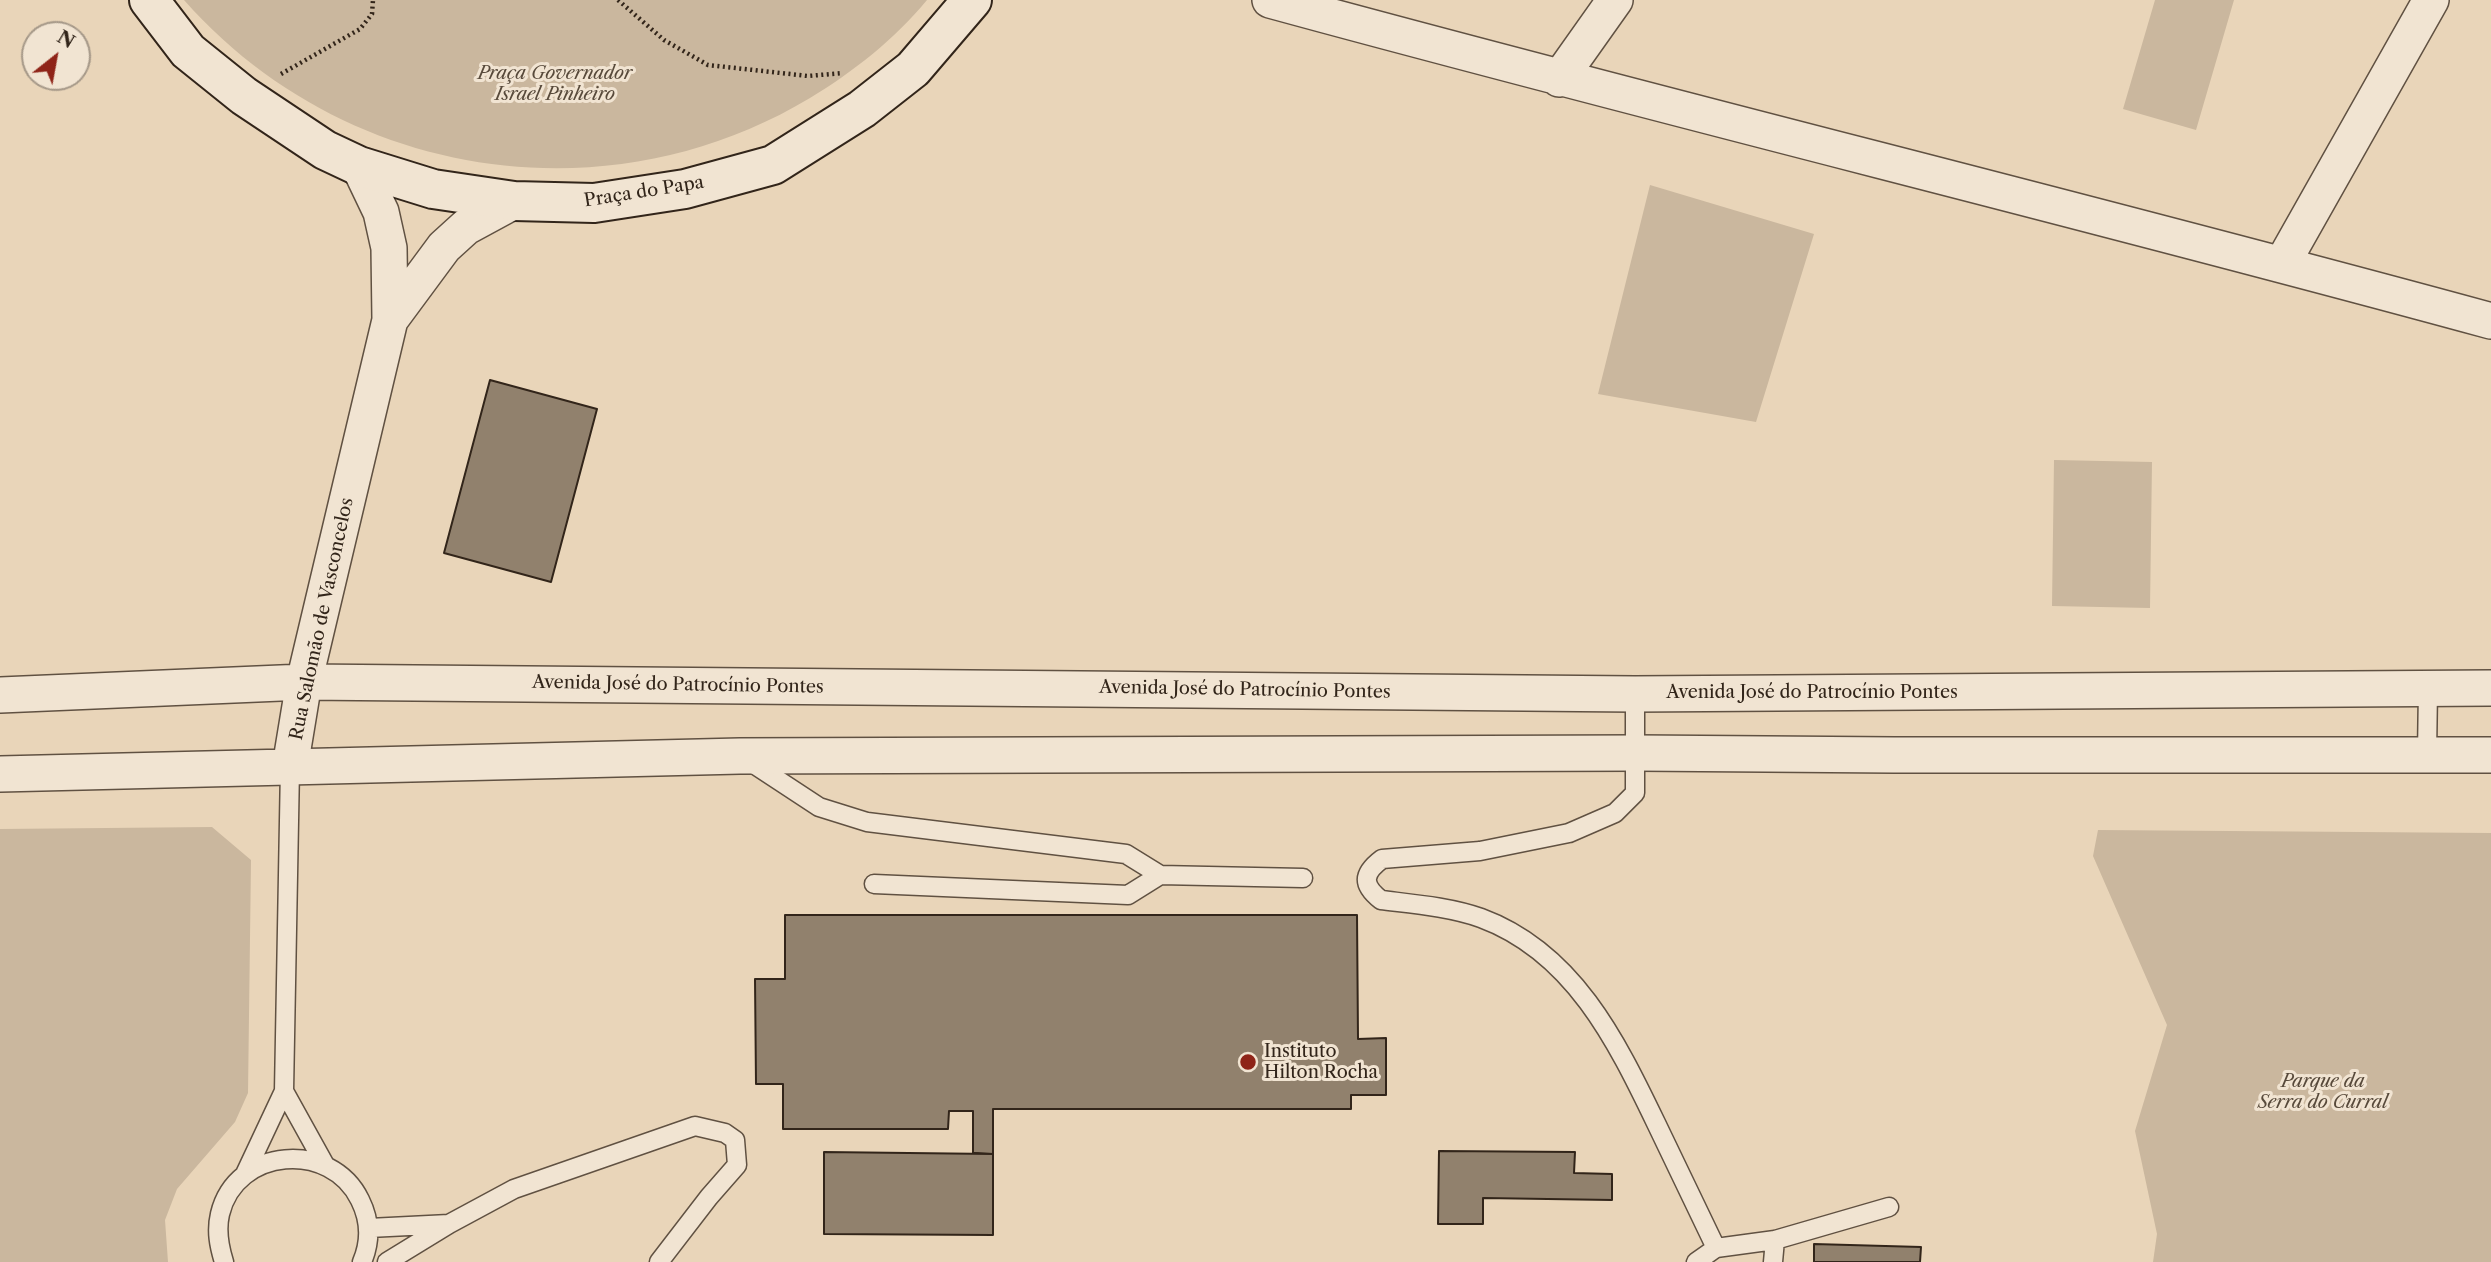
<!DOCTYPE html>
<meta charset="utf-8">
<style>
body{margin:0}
#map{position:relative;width:2491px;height:1262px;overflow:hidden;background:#e9d5b9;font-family:"Libre Caslon Text",serif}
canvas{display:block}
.north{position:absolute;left:21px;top:21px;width:70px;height:70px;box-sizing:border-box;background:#f1e4d2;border:2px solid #a59888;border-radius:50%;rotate:31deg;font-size:19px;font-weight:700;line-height:28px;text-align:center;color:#32251a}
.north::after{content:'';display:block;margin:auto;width:24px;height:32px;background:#8f2418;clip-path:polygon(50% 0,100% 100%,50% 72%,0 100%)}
</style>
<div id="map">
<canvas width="2491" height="1262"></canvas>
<div class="north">N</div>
</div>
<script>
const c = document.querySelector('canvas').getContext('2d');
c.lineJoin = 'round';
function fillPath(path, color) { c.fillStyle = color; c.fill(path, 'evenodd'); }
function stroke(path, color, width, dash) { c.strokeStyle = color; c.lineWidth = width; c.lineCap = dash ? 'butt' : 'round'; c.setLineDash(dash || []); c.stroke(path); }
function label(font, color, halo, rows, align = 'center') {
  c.font = font + ' "Libre Caslon Text",serif'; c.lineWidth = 6; c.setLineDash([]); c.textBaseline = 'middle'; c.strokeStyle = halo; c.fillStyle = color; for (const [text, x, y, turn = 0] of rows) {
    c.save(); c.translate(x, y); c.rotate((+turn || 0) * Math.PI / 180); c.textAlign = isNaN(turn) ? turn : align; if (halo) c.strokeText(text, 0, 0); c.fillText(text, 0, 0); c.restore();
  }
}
const green = new Path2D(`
 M184,0H927C895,39 853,72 810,98C605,221 342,179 184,0Z
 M2155,0H2234L2196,130L2123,109Z
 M1650,185L1814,234L1756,422L1598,394Z
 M2054,460L2152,462L2150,608L2052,606Z
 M212,827L251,860L248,1093L235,1122L177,1189L165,1220L168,1262H0V829Z
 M2098,830L2491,833V1262H2153L2157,1234L2135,1131L2167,1025L2093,856Z`);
const building = new Path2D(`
 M490,380L597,409L551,582L444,553Z
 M785,915H1357L1358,1039L1386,1038V1095H1351V1109H993V1154L973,1153V1111H949L948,1129H783V1084H756L755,979H785Z
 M1439,1151L1575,1152L1574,1173L1612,1174V1200L1483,1198V1224H1438Z
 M824,1152L993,1154V1235L824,1234Z
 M1814,1244L1921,1247L1920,1262H1814Z`);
const path = new Path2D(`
 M618,0L664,40L708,65L808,76L843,73
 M281,74L360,29L372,14L373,0`);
const lane = new Path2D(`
 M1635,694V793L1615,813L1569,833L1480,851L1382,859C1362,874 1362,885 1381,900C1413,904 1450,907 1481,918C1573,952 1616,1040 1656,1123C1676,1165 1696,1206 1716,1248
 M2427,755L2428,688
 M749,761L819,807L867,822L1126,854L1160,875
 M874,884L1128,895L1160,875L1303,878
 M284,1091L325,1165
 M245,1174L284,1091L290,767
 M449,1224L514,1189L695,1126L725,1133L735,1140L737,1165L709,1197L659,1262
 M369,1228L449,1224L387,1262
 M224,1262C219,1246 216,1231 220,1214C236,1147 331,1140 360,1200C370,1220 371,1241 362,1262
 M1696,1262L1716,1248L1775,1240L1889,1207
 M1773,1262L1775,1240`);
const street = new Path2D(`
 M1270,0C1676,111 2085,210 2491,321
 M1559,79L1615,0
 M359,166L381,212L389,248L390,320L444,247L466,227L514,201
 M2282,264L2431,0
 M0,695L304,682L1635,694L2491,688
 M290,767L304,682L390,320
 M0,774L740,756L1637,753L1894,755H2491`);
const secondary = new Path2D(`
 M149,0L188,51L244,96L325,150L359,166L433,189L514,201L594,203L685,189L773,165L862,109L913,69L972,0`);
const markers = [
 [1248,1062,9,"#8f2418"]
];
const parkNames = [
 ["Praça Governador",555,74],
 ["Israel Pinheiro",555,95],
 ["Parque da",2323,1082],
 ["Serra do Curral",2323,1103]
];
const streetNames = [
 ["Praça do Papa",644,192,-9],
 ["Rua Salomão de Vasconcelos",322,619,-78],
 ["Avenida José do Patrocínio Pontes",678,685,1],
 ["Avenida José do Patrocínio Pontes",1245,690,1],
 ["Avenida José do Patrocínio Pontes",1812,693]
];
const poiNames = [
 ["Instituto",1264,1052],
 ["Hilton Rocha",1264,1073]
];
fillPath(green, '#cab79e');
fillPath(building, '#91816d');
stroke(building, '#32251a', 2);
stroke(lane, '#605142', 21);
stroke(street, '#605142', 38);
stroke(secondary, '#32251a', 42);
stroke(path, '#32251a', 4.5, [2, 3.5]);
stroke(lane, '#f1e4d2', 18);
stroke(street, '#f1e4d2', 35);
stroke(secondary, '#f1e4d2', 38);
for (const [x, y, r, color] of markers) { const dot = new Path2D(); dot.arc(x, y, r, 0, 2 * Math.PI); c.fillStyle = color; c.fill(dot); stroke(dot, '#f1e4d2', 2.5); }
label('italic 18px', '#584a3b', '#f1e4d2', parkNames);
label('18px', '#32251a', '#f1e4d2', streetNames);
label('18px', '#32251a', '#f1e4d2', poiNames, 'left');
</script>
